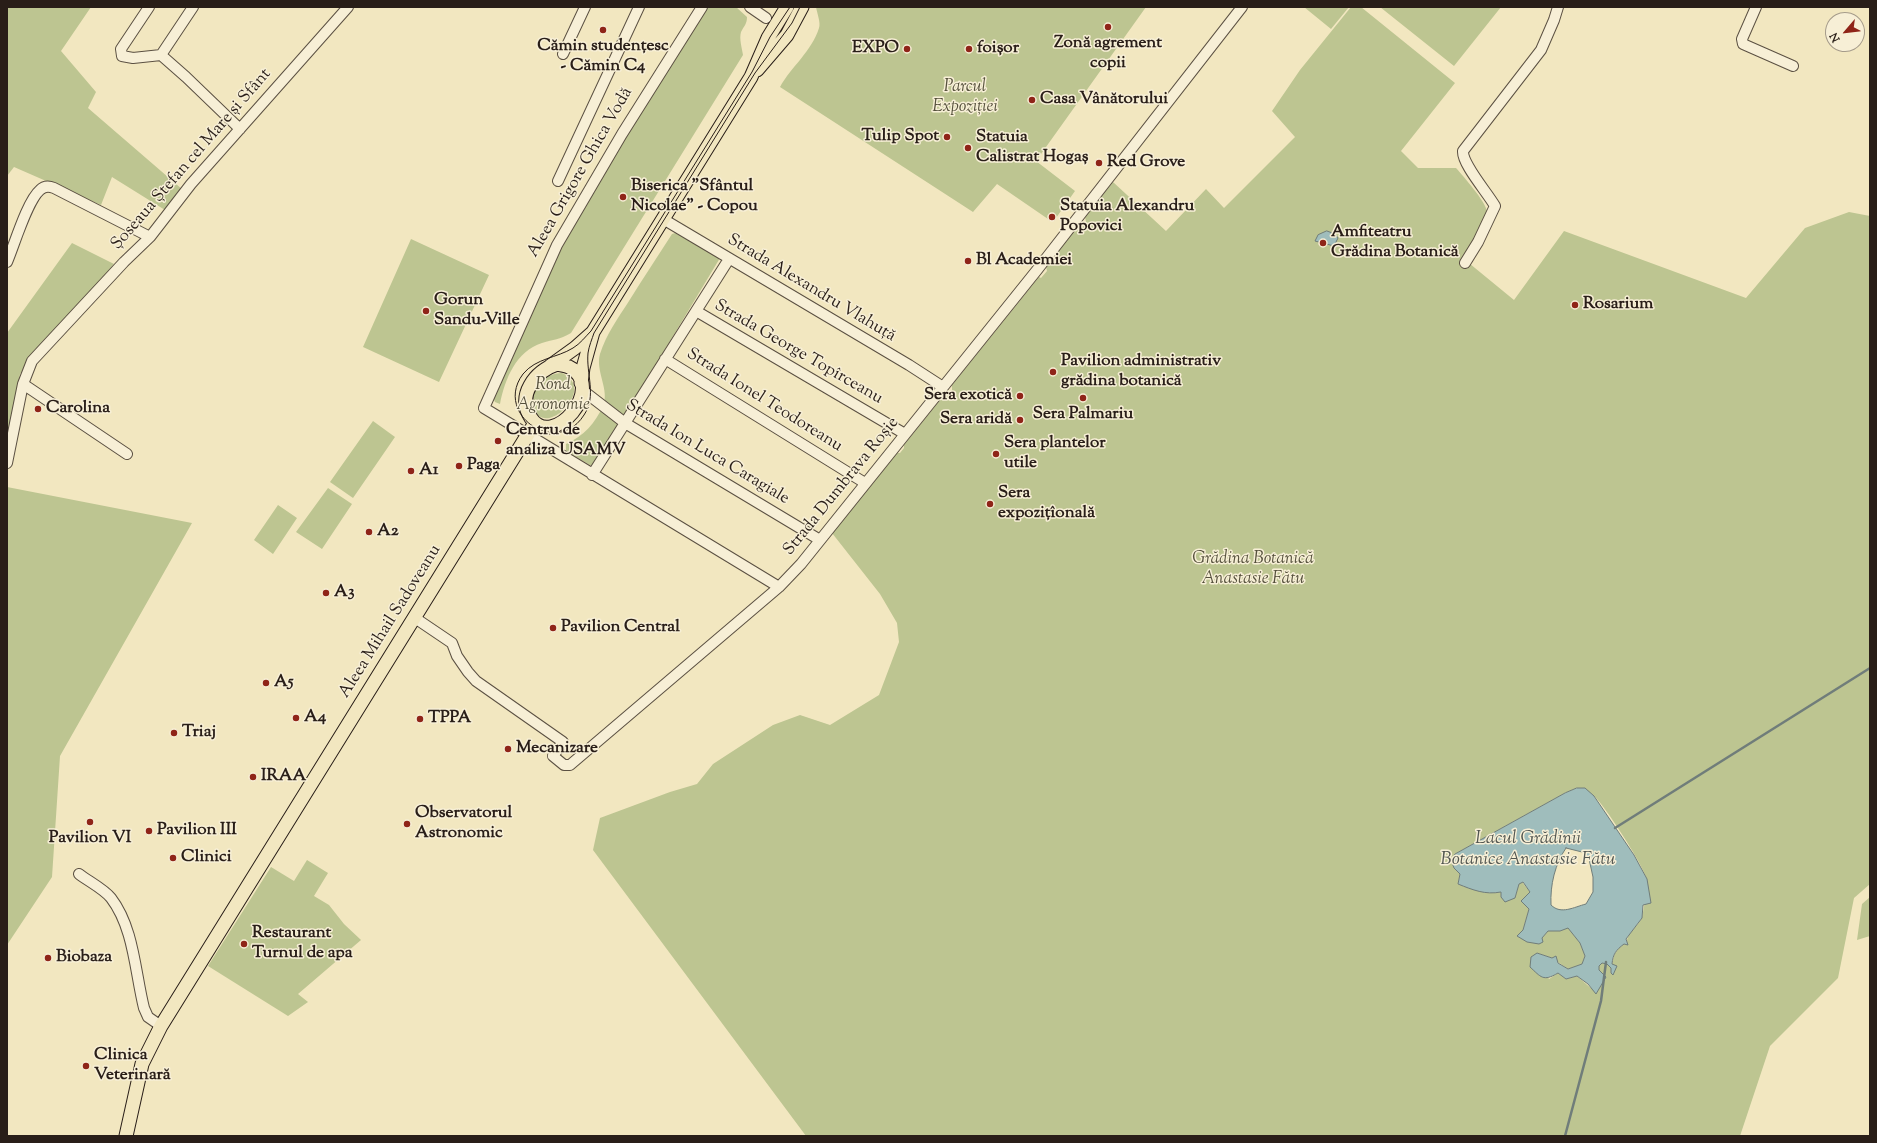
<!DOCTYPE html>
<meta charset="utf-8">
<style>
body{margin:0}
#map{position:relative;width:1877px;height:1143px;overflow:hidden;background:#f2e7c0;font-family:"Sorts Mill Goudy",serif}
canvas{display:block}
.frame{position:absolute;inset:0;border:8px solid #291e18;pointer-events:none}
.north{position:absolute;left:1825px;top:12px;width:40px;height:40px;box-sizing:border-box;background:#f7efd6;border:1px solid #a59b8a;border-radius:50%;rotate:242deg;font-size:11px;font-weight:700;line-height:16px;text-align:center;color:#291e18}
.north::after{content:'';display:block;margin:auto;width:14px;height:18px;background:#8f2418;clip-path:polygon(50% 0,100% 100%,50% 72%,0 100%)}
</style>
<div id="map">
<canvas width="1877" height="1143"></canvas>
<div class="frame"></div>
<div class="north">N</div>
</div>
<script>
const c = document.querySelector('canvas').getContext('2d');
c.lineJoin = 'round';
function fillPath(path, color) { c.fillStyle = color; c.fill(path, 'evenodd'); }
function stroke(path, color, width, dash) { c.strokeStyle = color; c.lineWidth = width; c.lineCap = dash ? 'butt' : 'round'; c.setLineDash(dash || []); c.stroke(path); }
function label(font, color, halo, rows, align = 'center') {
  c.font = font + ' "Sorts Mill Goudy",serif'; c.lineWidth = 3; c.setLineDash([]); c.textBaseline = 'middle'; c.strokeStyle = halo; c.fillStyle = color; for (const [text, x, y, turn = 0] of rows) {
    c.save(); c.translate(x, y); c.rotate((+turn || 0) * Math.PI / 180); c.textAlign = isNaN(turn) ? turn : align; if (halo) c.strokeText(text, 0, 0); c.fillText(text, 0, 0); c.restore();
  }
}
const green = new Path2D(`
 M7,7H91L61,51L96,92L88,108L183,190L165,210L112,177L101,205L14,167L7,176Z
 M706,7H736L747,17C747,24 744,26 741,32C739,39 742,48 743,55L571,333C559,340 554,339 542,343C516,351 505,379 500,404L495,402L492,396L561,242Z
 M816,7H1146L1036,161L1075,191L1056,218L1048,219L997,184L973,212L780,87C791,67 812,51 819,28C821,23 817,13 816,7Z
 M1304,7H1349L1331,29Z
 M1351,7H1361L1455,83L1401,151L1418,168H1456C1464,177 1485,201 1487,211C1488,221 1469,250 1464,259L1514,300L1564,231L1746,298L1805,228L1849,212L1870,216V884L1854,898L1838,978L1770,1046L1740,1136H806L593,850L600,818L670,792L697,784L713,764L773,725L800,715L830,725L879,695L899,642L897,623L880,594L832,533L897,453H900L904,448V445L944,395L947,396L952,390V385L1039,277L1041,278L1047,271L1046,267L1076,228H1081L1086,222L1085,217L1113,182L1166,231L1206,189L1224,208L1295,137L1272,111L1300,70ZM1577,788C1582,790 1589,792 1594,796C1603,803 1647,870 1647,881C1647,889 1644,909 1642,917C1638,928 1625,933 1627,945L1624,944C1612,953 1615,956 1611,968L1607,964L1602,963L1599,966V970L1593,990L1577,976L1566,979L1558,973L1549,979L1537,953L1552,958L1568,969L1582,964L1585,956L1580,943L1568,927L1560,931H1548L1542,938L1517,936L1523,930L1529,909L1521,901L1530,892L1522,882L1519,884L1515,898L1501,892L1492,893L1458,884L1460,874L1455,854L1565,793Z
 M1380,7H1501L1454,66Z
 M675,233L720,258L595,466L590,465L566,451V444C584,436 595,423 603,406C610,390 595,371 600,354C606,335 618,318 629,301C643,278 658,256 672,234Z
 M411,239L489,275L439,382L363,347Z
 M72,243L114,264L20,374L7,454V333Z
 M562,373C599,389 541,442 534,406C530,388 545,373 562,373Z
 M373,421L395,437L353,498L330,482Z
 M7,487L192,523L60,756L52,877L7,945Z
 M328,488L352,504L322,549L296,532Z
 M278,505L297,518L273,554L254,540Z
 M307,860L328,873L314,896L329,905L344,924L361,940L298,994L308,1002L288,1016L208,966L271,867L294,881Z
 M1870,897V936L1857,940L1862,904Z`);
const water = new Path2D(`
 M1327,231L1335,234L1338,238L1334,246L1315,241L1318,235Z
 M1577,788H1585L1594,796L1634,855L1647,879L1651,903L1643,905L1642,918L1626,939L1628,945L1624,944C1616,950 1613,954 1612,964L1617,966L1613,975L1611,973V968L1607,964L1602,963L1599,966V970L1606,977L1596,994L1588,984L1577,976L1566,979L1558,973C1543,982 1541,977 1530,967L1531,957L1537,953L1552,958L1556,956L1558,963L1568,969L1582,964L1585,956L1580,943L1568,928L1560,931H1548L1542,938L1543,942L1539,944L1527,942L1517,936L1523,930L1529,909L1521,901L1530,892L1523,882L1519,884L1515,898L1505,902L1501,897V892C1485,895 1473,890 1458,884L1460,874L1454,868L1451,860L1455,854L1565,793ZM1566,848L1582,852L1589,859L1593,877V892L1586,904C1574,907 1561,915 1551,905C1550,885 1555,864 1566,848Z`);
const stream = new Path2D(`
 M1615,828L1870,668
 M1565,1136L1601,1001L1606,962`);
const minor = new Path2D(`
 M149,7L121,49L122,56L133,58L161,55L186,77L240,129
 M702,7L622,134L557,245L484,408L779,587
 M750,7L766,18
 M1756,7L1742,39L1743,44L1793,66
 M563,54L585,7
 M161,55L193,7
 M558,181L639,7
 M663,219L909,365L943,387
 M7,262C14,246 27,201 40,190C44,186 49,186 54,188L150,237
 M1465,263L1478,242L1495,206C1487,192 1462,164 1463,151L1541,50L1554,20L1558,7
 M696,311L905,434
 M665,359L865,483
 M23,384L127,454
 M581,389L625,423L820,540
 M7,463L23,384L32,361L124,262L150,237L191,184L348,7
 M592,475L729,259
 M415,618L452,643L457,656L468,672L476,681L563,742L553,756L564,765H570L779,587L801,564L1037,270L1242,7
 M79,874C88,881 104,889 111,898C134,928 135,972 144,1008L148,1017L161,1026`);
const major = new Path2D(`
 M757,70L787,35L802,7
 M557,364C561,365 566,366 569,367C608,387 552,451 531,418C516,396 535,371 557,364Z
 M550,366L575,348L593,332
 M581,383L583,368L593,332L751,77L768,38L787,7
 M126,1136L142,1064L161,1026L535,423`);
const tram = new Path2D(`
 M790,7L770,37L752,72L591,331C586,336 580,344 573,348C557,358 536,358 523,374C493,414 557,458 584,415C597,396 586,374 588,353C589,346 592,339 594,333L755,73L792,23L800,7`);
const markers = [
 [1108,27,4,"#8f2418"],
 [603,30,4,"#8f2418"],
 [907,49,4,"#8f2418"],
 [969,49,4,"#8f2418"],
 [1032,100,4,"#8f2418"],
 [947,137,4,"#8f2418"],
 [968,148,4,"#8f2418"],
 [1099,163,4,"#8f2418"],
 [623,197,4,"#8f2418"],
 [1052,217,4,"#8f2418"],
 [1323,243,4,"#8f2418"],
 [968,261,4,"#8f2418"],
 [1575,305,4,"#8f2418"],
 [426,311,4,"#8f2418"],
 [1053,372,4,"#8f2418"],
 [1020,396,4,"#8f2418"],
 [1083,398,4,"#8f2418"],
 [38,409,4,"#8f2418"],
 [1020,420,4,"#8f2418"],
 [498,441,4,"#8f2418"],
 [996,454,4,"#8f2418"],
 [459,466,4,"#8f2418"],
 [411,471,4,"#8f2418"],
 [990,504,4,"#8f2418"],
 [369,532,4,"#8f2418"],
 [326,593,4,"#8f2418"],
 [553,628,4,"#8f2418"],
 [266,683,4,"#8f2418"],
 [296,718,4,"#8f2418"],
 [420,719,4,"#8f2418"],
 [174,733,4,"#8f2418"],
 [508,749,4,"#8f2418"],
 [253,777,4,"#8f2418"],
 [90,822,4,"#8f2418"],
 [407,824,4,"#8f2418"],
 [149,831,4,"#8f2418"],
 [173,858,4,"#8f2418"],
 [244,944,4,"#8f2418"],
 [48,958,4,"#8f2418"],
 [86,1066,4,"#8f2418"]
];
const poiNames = [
 ["Zonă agrement",1108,44,"center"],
 ["copii",1108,64,"center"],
 ["Cămin studențesc",603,47,"center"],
 ["- Cămin C4",603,67,"center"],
 ["EXPO",899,49,"right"],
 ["foișor",977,49],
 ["Casa Vânătorului",1040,100],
 ["Tulip Spot",939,137,"right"],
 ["Statuia",976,138],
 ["Calistrat Hogaș",976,158],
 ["Red Grove",1107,163],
 ["Biserica \"Sfântul",631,187],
 ["Nicolae\" - Copou",631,207],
 ["Statuia Alexandru",1060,207],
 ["Popovici",1060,227],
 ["Amfiteatru",1331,233],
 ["Grădina Botanică",1331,253],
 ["Bl Academiei",976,261],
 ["Gorun",434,301],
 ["Sandu-Ville",434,321],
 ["Rosarium",1583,305],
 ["Pavilion administrativ",1061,362],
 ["grădina botanică",1061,382],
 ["Sera exotică",1012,396,"right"],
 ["Carolina",46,409],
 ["Sera Palmariu",1083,415,"center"],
 ["Sera aridă",1012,420,"right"],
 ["Centru de",506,431],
 ["analiza USAMV",506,451],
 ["Sera plantelor",1004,444],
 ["utile",1004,464],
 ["Paga",467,466],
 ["A1",419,471],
 ["Sera",998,494],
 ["expozițîonală",998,514],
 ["A2",377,532],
 ["A3",334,593],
 ["Pavilion Central",561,628],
 ["A5",274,683],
 ["A4",304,718],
 ["TPPA",428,719],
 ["Triaj",182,733],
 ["Mecanizare",516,749],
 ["IRAA",261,777],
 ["Observatorul",415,814],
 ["Astronomic",415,834],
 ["Pavilion III",157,831],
 ["Pavilion VI",90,839,"center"],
 ["Clinici",181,858],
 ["Restaurant",252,934],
 ["Turnul de apa",252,954],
 ["Biobaza",56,958],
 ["Clinica",94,1056],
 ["Veterinară",94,1076]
];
const parkNames = [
 ["Parcul",965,88],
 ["Expoziției",965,108],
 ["Rond",553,386],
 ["Agronomie",553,406],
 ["Grădina Botanică",1253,560],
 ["Anastasie Fătu",1253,580]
];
const streetNames = [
 ["Șoseaua Ștefan cel Mare și Sfânt",192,160,-49],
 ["Aleea Grigore Ghica Vodă",581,173,-60],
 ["Strada Alexandru Vlahuță",811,289,31],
 ["Strada George Topîrceanu",798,353,30],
 ["Strada Ionel Teodoreanu",764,401,32],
 ["Strada Ion Luca Caragiale",707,453,31],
 ["Strada Dumbrava Roșie",842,487,-51],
 ["Aleea Mihail Sadoveanu",391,622,-58]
];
const waterNames = [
 ["Lacul Grădinii",1528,840],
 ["Botanice Anastasie Fătu",1528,861]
];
fillPath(green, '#bdc591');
fillPath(water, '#9fbdbc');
stroke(water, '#707d7a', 1);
stroke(stream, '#707d7a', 2.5);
stroke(minor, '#5b5042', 12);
stroke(major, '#291e18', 15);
stroke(minor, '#f7efd6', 10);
stroke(major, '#f2e7c0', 13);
stroke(tram, '#291e18', 1);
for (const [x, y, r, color] of markers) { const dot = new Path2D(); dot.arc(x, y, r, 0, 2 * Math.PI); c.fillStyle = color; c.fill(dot); stroke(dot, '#f7efd6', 1.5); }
label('bold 17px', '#291e18', '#f7efd6', poiNames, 'left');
label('italic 17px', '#55503c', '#f7efd6', parkNames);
label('17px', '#291e18', '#f7efd6', streetNames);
label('italic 18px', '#525651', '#f7efd6', waterNames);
</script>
